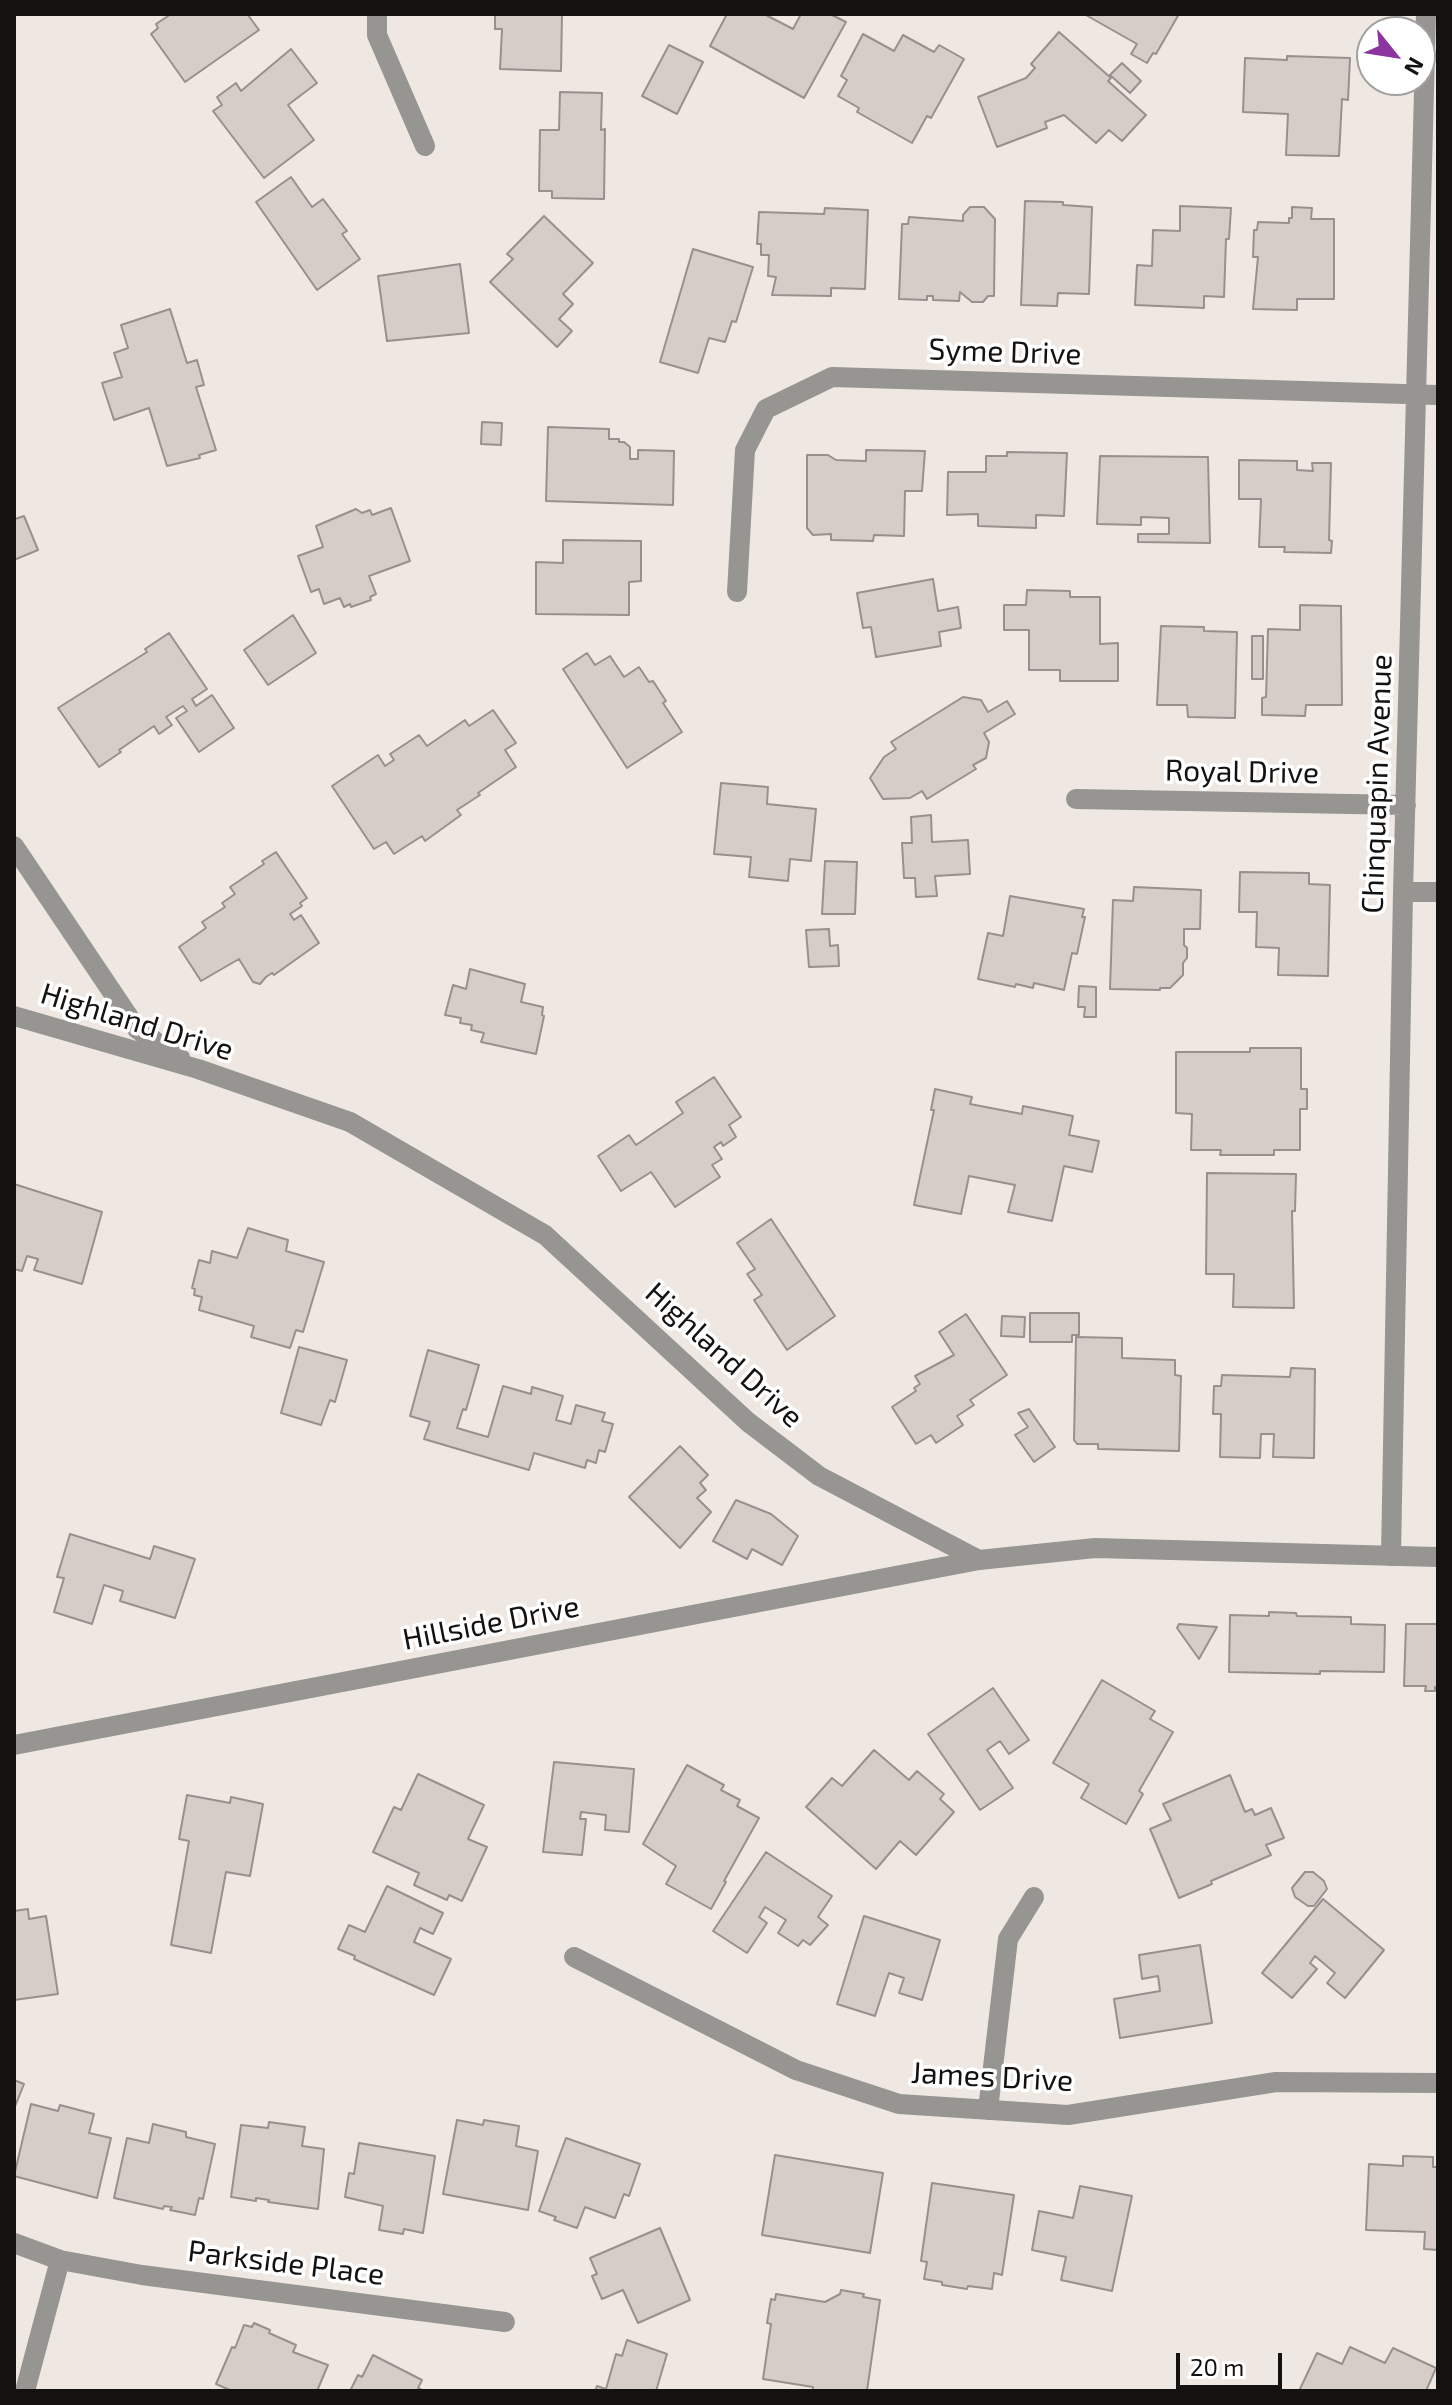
<!DOCTYPE html>
<style>
body{margin:0}
#map{position:relative;width:1452px;height:2405px;overflow:hidden;background:#efe8e2;font-family:"Exo 2",sans-serif}
canvas{display:block}
.frame{position:absolute;inset:0;border:16px solid #141210;pointer-events:none}
.north{position:absolute;left:1356px;top:16px;width:80px;height:80px;box-sizing:border-box;background:#fff;border:2px solid #a1a09f;border-radius:50%;rotate:120deg;font-size:22px;font-weight:700;line-height:32px;text-align:center;color:#141210}
.north::after{content:'';display:block;margin:auto;width:28px;height:36px;background:#8c34a0;clip-path:polygon(50% 0,100% 100%,50% 72%,0 100%)}
.scale{position:absolute;left:1176px;top:2353px;width:106px;height:36px;box-sizing:border-box;border:4px solid #141210;border-top:0;padding-left:10px;font-size:24px;line-height:28px;white-space:nowrap;color:#141210;-webkit-text-stroke:6px #fff;paint-order:stroke}
</style>
<div id="map">
<canvas width="1452" height="2405"></canvas>
<div class="frame"></div>
<div class="north">N</div>
<div class="scale">20 m</div>
</div>
<script>
const c = document.querySelector('canvas').getContext('2d');
c.lineJoin = 'round';
function fillPath(path, color) { c.fillStyle = color; c.fill(path, 'evenodd'); }
function stroke(path, color, width, dash) { c.strokeStyle = color; c.lineWidth = width; c.lineCap = dash ? 'butt' : 'round'; c.setLineDash(dash || []); c.stroke(path); }
function label(font, color, halo, rows, align = 'center') {
  c.font = font + ' "Exo 2",sans-serif'; c.lineWidth = 7; c.setLineDash([]); c.textBaseline = 'middle'; c.strokeStyle = halo; c.fillStyle = color; for (const [text, x, y, turn = 0] of rows) {
    c.save(); c.translate(x, y); c.rotate((+turn || 0) * Math.PI / 180); c.textAlign = isNaN(turn) ? turn : align; if (halo) c.strokeText(text, 0, 0); c.fillText(text, 0, 0); c.restore();
  }
}
const building = new Path2D(`
 M171,14H251L248,15L259,30L185,82L151,34L158,28L156,24Z
 M495,14H562L561,71L500,69L502,29H495Z
 M727,14H764L793,29L801,14H830L846,22L804,98L710,46Z
 M1084,14H1179L1156,54L1153,53L1147,63L1131,54L1137,44Z
 M1059,32L1111,78L1108,81L1146,115L1122,141L1109,130L1096,143L1064,115L1045,122L1047,128L997,147L978,97L1026,78L1035,68L1031,64Z
 M863,34L894,51L903,35L934,52L939,45L964,59L931,118L927,116L912,143L857,112L859,108L838,96L847,80L841,76Z
 M669,45L703,62L677,114L642,96Z
 M291,49L317,83L288,105L314,140L264,178L213,111L222,105L217,97L236,83L241,91Z
 M1287,56L1350,58L1348,100L1342,99L1339,156L1286,155L1288,114L1243,112L1245,58L1287,60Z
 M1122,63L1141,81L1130,93L1110,75Z
 M560,92L602,93L601,130L605,129L604,199L552,198V191H539L540,130H559Z
 M291,177L312,207L323,199L347,231L342,234L360,259L317,290L256,202Z
 M1025,201L1063,202V205L1092,207L1089,294L1058,293L1057,306L1021,305Z
 M1180,206L1231,208L1229,239H1226L1224,297L1204,296V308L1135,305L1137,265L1152,266L1153,230L1180,231Z
 M970,207H984L995,219L994,296H988L983,302H972L960,292L959,301L933,300V296H927V300L899,299L902,224H908L909,217L963,221V215Z
 M1292,207L1312,208L1311,219H1334V299H1297V310L1253,309L1258,257H1253L1254,230H1257L1258,222L1289,223V218H1292Z
 M825,208L868,210L865,289L831,288V296L772,295L776,277L768,276L769,255H761V244H757L759,212L824,214Z
 M544,216L593,263L563,294L573,304L559,319L572,331L557,347L490,282L513,259L507,254Z
 M693,249L753,267L736,322L732,321L725,342L709,338L698,373L660,362Z
 M460,264L469,333L387,341L378,276Z
 M170,309L187,363L197,360L204,385L196,387L216,450L199,455L200,458L167,466L149,408L114,420L102,383L122,377L114,353L128,348L121,325Z
 M482,422L502,423L501,445L481,444Z
 M548,427L609,429V439H619V442H624L630,447V459H638V450L674,451L673,505L546,501Z
 M866,450L925,451L922,491H905L904,536L874,535L873,541L831,540V534L813,535L807,528V455H828L836,460L866,461Z
 M1007,452L1067,453L1064,516L1036,515V528L978,526V514L947,515L948,472H986V456H1007Z
 M1100,456L1208,457L1210,543L1138,542V534H1169V518L1141,517V525L1097,524Z
 M1239,460L1297,461V470L1313,471L1312,463H1331L1329,540L1332,541L1331,553L1284,552L1285,547H1259L1261,499H1239Z
 M391,508L410,561L369,576L376,594L370,597L371,600L351,607L350,604L344,607L340,598L324,604L319,589L311,592L298,556L323,547L316,526L356,509L362,513L370,510L372,515Z
 M14,516L15,519L24,516L38,550L14,560Z
 M563,540L641,541V581L629,582V615L536,614V562L563,563Z
 M933,579L938,611L958,607L961,628L939,632L941,646L876,657L871,627L863,628L857,593Z
 M1027,590L1070,591V597H1100V644L1118,643V681H1060V670H1029V630H1004V605H1026Z
 M1300,605L1341,606L1342,705H1306L1305,716L1262,715V698L1266,697L1268,629L1300,630Z
 M293,615L316,653L268,685L244,650Z
 M1161,626L1204,627V631L1237,632L1235,718L1188,717L1187,705H1157Z
 M169,633L207,689L192,699L196,706L212,695L234,728L199,752L176,718L187,711L183,706L166,717L172,725L159,734L154,726L119,750L121,752L99,767L58,708L147,652L145,649Z
 M1252,636H1263V679H1252Z
 M587,653L595,665L610,656L624,677L639,667L649,682L653,681L666,701L663,703L682,732L627,768L563,669Z
 M963,697L981,700L988,712L1007,701L1015,714L984,733L989,742L986,758L973,765L976,769L927,799L922,791L910,798L883,799L870,778L884,757L896,749L891,742Z
 M493,710L516,743L505,750L516,767L478,793L480,795L457,810L461,815L425,841L422,836L394,854L386,842L374,849L332,786L378,755L385,766L394,760L390,754L419,735L427,746L465,720L469,726Z
 M721,783L768,787L767,804L816,809L811,861L790,859L788,881L749,877L751,857L714,854Z
 M931,815L932,842L968,840L970,874L935,876L937,896L916,897L915,878H904L902,843H912L911,817Z
 M276,852L307,898L300,903L302,906L290,914L294,920L301,915L319,943L274,975L272,973L266,977L260,984L253,982L239,959L201,981L179,947L206,928L202,922L225,907L222,903L235,894L230,887L264,864L262,861Z
 M825,861L857,862L855,914H822Z
 M1240,872L1309,873V884L1330,885L1328,976L1278,975L1279,948L1256,947L1257,912H1239Z
 M1134,887L1201,890L1200,929H1184V945L1187,948V958L1183,963V975L1170,988H1160V990L1110,989L1113,900L1133,901Z
 M1010,896L1084,909L1082,917H1085L1077,954L1072,953L1064,990L1034,983L1033,988L1016,984L1015,987L978,979L988,933L1003,936Z
 M829,929L830,946L838,945L839,966L809,967L806,930Z
 M470,969L525,984L521,1002L543,1007L542,1015L544,1016L536,1054L481,1042L484,1033L471,1030L472,1025L460,1023L461,1018L445,1015L453,985L466,989Z
 M1079,986L1096,987V1017H1084L1085,1007H1078Z
 M1250,1048H1301V1089H1307V1109H1300V1150H1274V1155H1220L1221,1150H1191L1192,1114L1176,1113V1052H1250Z
 M714,1077L741,1117L729,1125L736,1137L723,1146L721,1142L714,1147L722,1159L712,1165L720,1177L675,1207L651,1172L621,1191L598,1156L629,1135L636,1145L683,1113L676,1102Z
 M935,1089L972,1097L970,1104L1022,1114L1023,1106L1073,1116L1069,1135L1099,1141L1092,1172L1064,1166L1052,1221L1008,1212L1015,1185L969,1176L961,1214L914,1205L934,1110H931Z
 M1207,1173L1296,1174L1295,1211H1292L1294,1308L1233,1307L1234,1274H1206Z
 M14,1184L102,1212L82,1284L34,1270L38,1259L27,1256L22,1271L14,1269Z
 M771,1219L835,1316L787,1350L754,1300L762,1295L747,1274L755,1269L737,1243Z
 M248,1228L288,1240L286,1251L324,1262L303,1332L296,1330L290,1348L251,1337L254,1326L199,1310L202,1297L194,1295L195,1289L192,1288L199,1260L210,1263L212,1251L237,1258Z
 M1030,1313H1079V1335H1072V1342H1030Z
 M966,1314L1007,1375L970,1400L974,1405L957,1416L963,1425L936,1443L931,1435L916,1444L892,1407L916,1391L914,1388L920,1384L915,1376L954,1355L939,1332Z
 M1002,1316L1025,1317L1024,1337L1001,1336Z
 M1076,1337L1122,1338V1358L1175,1360V1375L1181,1376L1179,1451L1098,1449V1444H1077L1074,1440Z
 M299,1347L347,1360L335,1402L330,1400L321,1425L281,1413Z
 M428,1350L479,1365L466,1410L463,1409L457,1428L488,1437L503,1386L531,1394L532,1387L563,1396L556,1420L571,1424L576,1405L605,1413L602,1421L613,1424L605,1452L599,1450L596,1463L587,1460L585,1468L534,1453L529,1470L424,1439L430,1422L410,1416Z
 M1291,1368L1315,1369L1314,1458L1273,1457L1274,1434H1261L1260,1458L1220,1457L1221,1414H1213L1214,1386H1221L1222,1375L1290,1377Z
 M1029,1409L1055,1447L1034,1462L1015,1435L1028,1427L1018,1413Z
 M680,1446L708,1475L700,1483L706,1490L697,1498L711,1512L680,1548L629,1497Z
 M736,1500L771,1514L798,1536L782,1565L752,1549L747,1559L713,1541Z
 M70,1534L150,1559L154,1546L195,1559L175,1618L120,1601L123,1591L104,1585L92,1624L54,1612L64,1578L57,1577Z
 M1269,1612L1296,1613L1297,1616L1351,1617V1624L1385,1625L1384,1672L1320,1671V1674L1229,1672L1230,1615L1269,1616Z
 M1179,1624L1217,1627L1199,1659L1177,1628Z
 M1406,1624H1438V1687H1435V1691H1425L1426,1686H1404Z
 M1102,1680L1155,1711L1150,1719L1173,1732L1139,1791L1143,1794L1126,1824L1081,1798L1089,1784L1053,1763Z
 M993,1688L1029,1740L1009,1754L1000,1741L987,1750L1013,1788L980,1810L928,1734Z
 M874,1750L909,1780L917,1771L944,1794L940,1799L954,1812L916,1855L900,1841L876,1869L806,1807L832,1778L842,1786Z
 M554,1762L634,1769L629,1832L605,1830L606,1815L581,1812L580,1819H586L582,1855L543,1852Z
 M687,1765L724,1785L721,1790L740,1800L737,1806L759,1818L724,1881L726,1882L711,1909L666,1884L676,1866L643,1844Z
 M418,1774L484,1805L468,1839L487,1847L462,1901L449,1895L447,1900L414,1885L419,1873L373,1852L394,1807L401,1810Z
 M1230,1775L1245,1812L1252,1809L1255,1815L1271,1808L1284,1838L1266,1845L1271,1855L1211,1881L1212,1884L1179,1898L1150,1829L1171,1820L1163,1804Z
 M187,1795L230,1803L231,1797L263,1804L250,1876L226,1872L211,1953L171,1945L189,1841L179,1839Z
 M766,1852L832,1896L818,1917L828,1925L810,1945L803,1940L798,1946L778,1933L786,1920L765,1907L759,1917L767,1923L747,1953L713,1931Z
 M1305,1872H1313L1324,1881L1327,1889L1314,1906H1308L1295,1897L1292,1888Z
 M387,1886L443,1913L433,1934L420,1928L414,1942L451,1959L434,1995L354,1959L355,1956L338,1949L349,1925L365,1932Z
 M1323,1899L1384,1950L1345,1998L1327,1983L1335,1973L1315,1956L1310,1963L1317,1969L1292,1998L1262,1973Z
 M28,1909L29,1919L46,1916L58,1994L14,2000V1911Z
 M864,1916L940,1940L922,2000L899,1993L904,1978L889,1973L875,2016L837,2004Z
 M1200,1945L1212,2023L1120,2038L1114,1999L1160,1991L1158,1976L1142,1979L1139,1955Z
 M14,2080L24,2084L14,2109Z
 M31,2104L58,2111L60,2105L94,2114L89,2133L111,2138L97,2198L14,2176Z
 M457,2120L483,2125L484,2120L519,2126L516,2146L538,2151L528,2210L443,2194Z
 M269,2122L305,2127L302,2146L324,2149L318,2209L268,2202L269,2200L256,2198V2201L231,2197L241,2125L268,2128Z
 M153,2124L186,2132V2137L215,2144L203,2199L199,2198L195,2215L170,2210L172,2207L164,2206L163,2209L114,2198L127,2138L149,2143Z
 M566,2138L640,2164L629,2196L624,2194L615,2218L585,2207L577,2228L554,2220L556,2217L539,2211Z
 M359,2143L435,2156L423,2233L404,2229L403,2234L379,2230L383,2206L345,2197L349,2173L354,2174Z
 M775,2155L883,2173L870,2253L762,2235Z
 M1403,2156L1433,2157V2167H1438V2250L1424,2249L1425,2232L1366,2230L1369,2164L1403,2166Z
 M932,2183L1014,2195L1002,2275L994,2273L992,2289L968,2286L967,2289L942,2285V2282L924,2279L927,2262L921,2261Z
 M1080,2186L1132,2196L1112,2291L1061,2280L1066,2257L1032,2250L1039,2211L1073,2218Z
 M660,2228L690,2300L638,2323L623,2290L602,2299L592,2276L597,2274L590,2258Z
 M841,2290L864,2294L863,2297L880,2300L867,2391H820L813,2390V2387L763,2379L771,2324L767,2323L771,2299L775,2300L776,2294L825,2302L840,2294Z
 M254,2323L270,2330L269,2333L296,2345L293,2352L328,2365L317,2391H232L216,2384L232,2347L235,2348L244,2325L252,2327Z
 M627,2340L667,2354L656,2391H595L597,2386L606,2389L616,2354L622,2356Z
 M1350,2347L1385,2363L1393,2348L1436,2368L1426,2391H1299L1317,2353L1342,2364Z
 M373,2355L422,2380L418,2388L424,2391H350L358,2375L362,2377Z`);
const minor = new Path2D(`
 M377,14V35L425,146
 M737,592L745,450L766,409L832,377L1438,395
 M1076,799L1406,805
 M14,846L137,1029L180,1058
 M1403,892H1438
 M14,1016L198,1069L350,1122L545,1235L748,1422L819,1476L979,1560
 M1391,1556L1403,892L1426,14
 M574,1957L796,2070L899,2104L1068,2115L1276,2082L1438,2083
 M988,2110L1008,1939L1034,1897
 M14,2243L60,2260L142,2275L505,2322
 M25,2391L60,2260`);
const tertiary = new Path2D(`
 M14,1745L979,1560L1095,1548L1438,1557`);
const streetNames = [
 ["Syme Drive",1005,352,2],
 ["Royal Drive",1242,772,1],
 ["Chinquapin Avenue",1377,784,-88],
 ["Highland Drive",137,1022,17],
 ["Highland Drive",724,1355,42],
 ["Hillside Drive",491,1623,-11],
 ["James Drive",992,2077,3],
 ["Parkside Place",286,2263,7]
];
fillPath(building, '#d6cdc9');
stroke(building, '#98908c', 2);
stroke(minor, '#969591', 20);
stroke(tertiary, '#969591', 20);
label('30px', '#141210', '#fff', streetNames);
</script>
